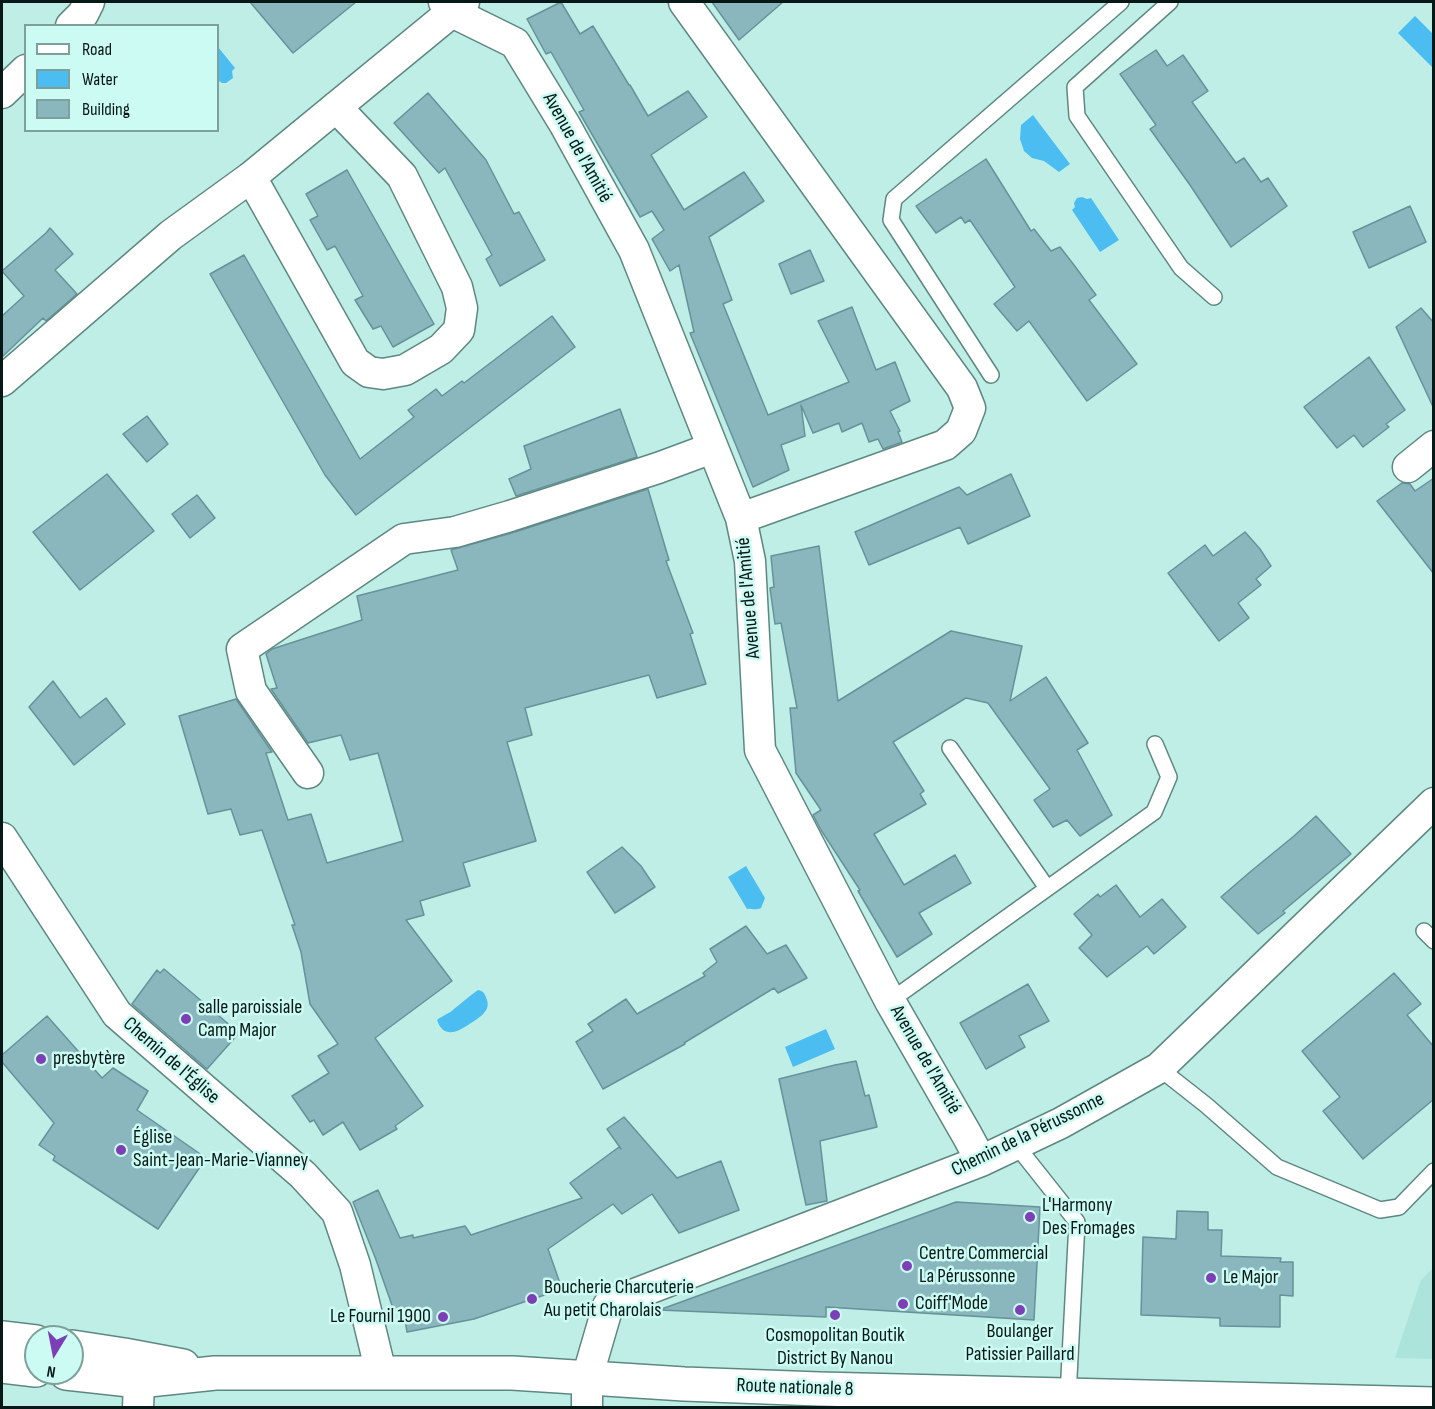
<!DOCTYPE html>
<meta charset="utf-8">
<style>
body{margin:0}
#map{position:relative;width:1435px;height:1409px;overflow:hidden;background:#bfeee6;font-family:"Sofia Sans Condensed",sans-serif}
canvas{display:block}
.frame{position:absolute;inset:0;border:3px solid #071816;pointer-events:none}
.legend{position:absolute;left:24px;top:24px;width:195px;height:108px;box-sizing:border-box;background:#ccfbf3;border:2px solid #7da09b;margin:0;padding:8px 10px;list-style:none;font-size:18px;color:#071816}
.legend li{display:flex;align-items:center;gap:12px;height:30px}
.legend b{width:30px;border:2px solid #7da09b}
.north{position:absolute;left:24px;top:1325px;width:60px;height:60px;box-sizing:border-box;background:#ccfbf3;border:2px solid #7da09b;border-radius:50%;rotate:190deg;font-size:16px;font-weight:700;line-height:24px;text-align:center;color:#071816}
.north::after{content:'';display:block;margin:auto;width:21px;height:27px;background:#7c3fb5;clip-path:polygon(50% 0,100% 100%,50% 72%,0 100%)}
</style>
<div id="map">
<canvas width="1435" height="1409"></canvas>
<div class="frame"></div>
<ul class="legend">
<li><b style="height:8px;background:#fff"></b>Road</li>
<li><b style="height:16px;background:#4bbdf1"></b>Water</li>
<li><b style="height:16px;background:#8ab7be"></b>Building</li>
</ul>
<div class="north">N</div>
</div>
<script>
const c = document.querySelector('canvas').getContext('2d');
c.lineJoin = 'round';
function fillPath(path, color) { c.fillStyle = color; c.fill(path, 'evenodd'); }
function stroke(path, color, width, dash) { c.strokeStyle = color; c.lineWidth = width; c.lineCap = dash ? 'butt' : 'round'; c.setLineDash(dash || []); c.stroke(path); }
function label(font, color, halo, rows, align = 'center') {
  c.font = font + ' "Sofia Sans Condensed",sans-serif'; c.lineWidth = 5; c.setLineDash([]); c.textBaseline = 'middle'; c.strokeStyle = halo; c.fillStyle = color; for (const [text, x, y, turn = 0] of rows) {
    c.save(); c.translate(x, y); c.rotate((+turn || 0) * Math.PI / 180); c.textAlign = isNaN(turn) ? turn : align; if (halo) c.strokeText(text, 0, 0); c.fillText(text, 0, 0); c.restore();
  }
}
const built = new Path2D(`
 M1433,1268V1359L1395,1358L1421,1280Z`);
const water = new Path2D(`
 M1415,16L1433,34L1434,66L1432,67L1398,33Z
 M218,47L235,68L232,71L233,78L226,83H222L219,81L218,83Z
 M1033,115L1070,164L1059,172L1044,161L1032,158L1024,151L1020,139L1021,125Z
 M1082,197L1087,199L1091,198L1119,240L1100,252L1072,210L1075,207L1074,203L1077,198Z
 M746,866L765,898L761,908C755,911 750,908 747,909L728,877Z
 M478,990C484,991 485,994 487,1000C491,1012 477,1019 468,1025C456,1033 443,1038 437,1020C443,1015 449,1014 454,1009C462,1003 469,996 478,990Z
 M826,1029L835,1049L793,1067L785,1047Z`);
const building = new Path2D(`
 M250,2H356L293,53Z
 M561,2L580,34L593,26L629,85H630L648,116L688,91L707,117L651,155L684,210L744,172L764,201L709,237L732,300L723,304L768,415L849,382L818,321L852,307L876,370L895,362L910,401L890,411L900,431L898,432L902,442L883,449L878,439L869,442L862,423L842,432L839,423L813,433L801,405L805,436L781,445L789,470L753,487L690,333L694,332L679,265L670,271L652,239L664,230L652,211L640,217L579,112L584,110L551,52L546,54L527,19Z
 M712,2H783L739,40Z
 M1156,50L1167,66L1183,55L1208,91L1192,102L1236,163L1244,158L1261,182L1268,178L1287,206L1231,247L1190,185L1150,129L1156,125L1120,74Z
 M428,93L486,160L514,214L519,212L545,260L500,286L486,259L492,255L445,168L439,173L394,123Z
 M986,159L1031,231L1034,229L1051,251L1060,247L1074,265L1096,295L1089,300L1137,364L1087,401L1029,321L1017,331L994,304L1015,287L970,220L965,223L961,217L936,233L916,206Z
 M347,170L434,324L393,347L381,326L373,329L355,300L363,296L335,246L327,250L310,220L318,216L306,194Z
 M1410,206L1426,242L1369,268L1353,232Z
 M50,228L73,254L55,270L77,294L46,321L43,318L2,357V316L24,296L2,271L46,233Z
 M810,250L824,281L791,294L779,264Z
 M244,255L360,459L414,417L408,410L436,389L442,396L462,381L464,383L552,316L575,347L356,515L325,475L210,274Z
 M1421,308L1434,323V409L1396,327Z
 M1369,357L1405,410L1386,424L1389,427L1363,447L1354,435L1337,448L1304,407Z
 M620,409L637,457L516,496L509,479L531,469L524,446Z
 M147,416L168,444L147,462L123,434Z
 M107,474L154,531L80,590L33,532Z
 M1011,474L1030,516L968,544L960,527L869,565L855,532L959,487L967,495Z
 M1434,478V574L1377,501L1402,483L1410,484L1415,491Z
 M648,489L669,560L666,561L693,633L690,634L706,684L657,698L649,675L525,708L532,735L507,742L536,841L463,863L470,886L420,901L424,915L406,920L452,981L375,1038L423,1106L395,1126L397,1129L360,1150L343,1122L323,1135L314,1120L310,1122L292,1096L329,1073L318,1056L338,1044L310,1004L301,952L292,925H295L262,830L240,835L231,809L208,814L179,716L236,699L272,752L266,753L288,820L311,814L327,863L403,841L378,753L350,760L341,735L308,743L271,689L277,688L266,654L272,649L362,620L357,596L458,570L451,550L515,532Z
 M197,495L215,518L190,538L172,514Z
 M1245,532L1260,549L1271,566L1256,579L1261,585L1238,603L1249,618L1219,641L1168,573L1205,545L1213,556Z
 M819,546L838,701L951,631L1022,646L1010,701L1046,677L1088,743L1077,750L1112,815L1080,836L1067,820L1053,827L1034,800L1050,789L988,703L966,698L893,742L924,791L920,794L926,804L874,834L904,885L955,855L971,883L919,913L932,934L897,957L858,891L860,890L821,830L813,815L821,810L796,773L790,708H797L781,623L775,624L770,588L774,587L771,556Z
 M53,681L80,718L106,698L125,724L74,765L29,707Z
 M1316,816L1351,854L1283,911L1285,913L1258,934L1221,897L1250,872L1294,836Z
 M622,847L641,866L655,887L615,913L587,872Z
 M1116,885L1140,917L1162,899L1186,927L1154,954L1147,946L1107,977L1079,948L1092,935L1074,914L1098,894L1100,897Z
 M746,926L767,954L786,945L807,978L778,993L774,988L684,1043L685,1044L603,1089L576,1042L593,1031L588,1024L626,999L637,1014L705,976L703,973L717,962L710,949Z
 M164,969L239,1033L207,1069L132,1004L157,970L160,973Z
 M1394,973L1421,1004L1407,1015L1434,1047V1099L1363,1159L1323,1111L1340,1097L1302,1051Z
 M1028,984L1049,1021L1019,1036L1025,1047L986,1069L960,1023Z
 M47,1016L102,1078L113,1068L148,1091L137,1110L206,1158L158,1229L53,1160L55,1156L39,1145L54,1123L2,1062V1055Z
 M856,1061L865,1096L869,1095L877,1127L820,1141L827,1201L806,1205L779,1079L835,1065Z
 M624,1117L677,1178L721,1161L739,1210L679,1233L652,1194L622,1214L613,1204L548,1249L562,1289L474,1319L407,1332L403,1308L394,1311L375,1257L353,1202L378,1190L400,1238L413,1235V1238L465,1226L471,1235L582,1198L570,1183L619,1147L621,1149L607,1129Z
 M956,1202L1040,1207L1034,1320L826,1307V1317L659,1310Z
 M1177,1211L1208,1212V1230H1222L1221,1256L1281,1258L1280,1262H1293V1296L1280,1295V1327L1220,1326V1318L1141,1315L1143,1237L1176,1239Z`);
const lane = new Path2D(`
 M1170,2L1075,87L1077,116L1181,268L1214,297
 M991,375L891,220L894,199L1121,2
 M950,748L1047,888
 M1424,931L1434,941
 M890,1001L1154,812L1169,777L1155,744
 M1159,1068L1206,1105L1277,1167L1380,1210L1399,1207L1434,1171
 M1016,1145L1077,1222L1068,1396`);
const street = new Path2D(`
 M444,2L452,12L515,43L565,125L634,250L741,518L750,561L760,750L890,1001L967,1135L981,1161
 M684,2L962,388L970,408L961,431L945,445L741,518
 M71,26L83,14L89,2
 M2,93L26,70
 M251,177L355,362L369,372L383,374L405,370L441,349L459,330L462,308L457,287L402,176L336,107
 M2,381L171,235L251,177L464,2
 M1408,467L1434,446
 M308,773L251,691L242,649L404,539L455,532L510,516L658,468L712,448
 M2,838L117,1014L303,1175L337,1212L355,1265L381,1373
 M138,1408L139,1381
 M587,1408V1378L608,1306L635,1294L981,1161L1061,1123L1159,1068L1434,803`);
const secondary = new Path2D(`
 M2,1338L36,1342
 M72,1347L124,1355L183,1366
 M2,1366L36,1370
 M66,1373L139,1381L215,1373H512L684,1384L819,1389L1434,1404`);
const markers = [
 [186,1019,6,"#7c3fb5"],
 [41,1059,6,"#7c3fb5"],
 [121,1150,6,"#7c3fb5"],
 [1030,1217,6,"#7c3fb5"],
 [907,1266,6,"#7c3fb5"],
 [1211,1278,6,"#7c3fb5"],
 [532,1299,6,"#7c3fb5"],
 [903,1304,6,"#7c3fb5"],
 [1020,1310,6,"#7c3fb5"],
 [835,1315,6,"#7c3fb5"],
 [443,1317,6,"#7c3fb5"]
];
const streetNames = [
 ["Avenue de l'Amitié",577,148,61],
 ["Avenue de l'Amitié",749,598,-95],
 ["Avenue de l'Amitié",925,1060,60],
 ["Chemin de l'Église",171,1061,41],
 ["Chemin de la Pérussonne",1028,1135,-26],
 ["Route nationale 8",795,1388,2]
];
const poiNames = [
 ["salle paroissiale",198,1008],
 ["Camp Major",198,1031],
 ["presbytère",53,1059],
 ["Église",133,1138],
 ["Saint-Jean-Marie-Vianney",133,1161],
 ["L'Harmony",1042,1206],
 ["Des Fromages",1042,1229],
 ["Centre Commercial",919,1254],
 ["La Pérussonne",919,1277],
 ["Le Major",1223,1278],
 ["Boucherie Charcuterie",544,1288],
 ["Au petit Charolais",544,1311],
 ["Coiff'Mode",915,1304],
 ["Le Fournil 1900",431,1317,"right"],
 ["Boulanger",1020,1332,"center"],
 ["Patissier Paillard",1020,1355,"center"],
 ["Cosmopolitan Boutik",835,1336,"center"],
 ["District By Nanou",835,1359,"center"]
];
fillPath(built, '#ace4db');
fillPath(water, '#4bbdf1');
fillPath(building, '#8ab7be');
stroke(building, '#669299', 1.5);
stroke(lane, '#5d8881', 18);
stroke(street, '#5d8881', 33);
stroke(secondary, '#5d8881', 36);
stroke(lane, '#fff', 15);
stroke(street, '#fff', 30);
stroke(secondary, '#fff', 33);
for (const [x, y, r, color] of markers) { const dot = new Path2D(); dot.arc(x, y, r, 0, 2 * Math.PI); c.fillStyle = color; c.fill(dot); stroke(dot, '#ccfbf3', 2); }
label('20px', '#071816', '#ccfbf3', streetNames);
label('20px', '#071816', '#ccfbf3', poiNames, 'left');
</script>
